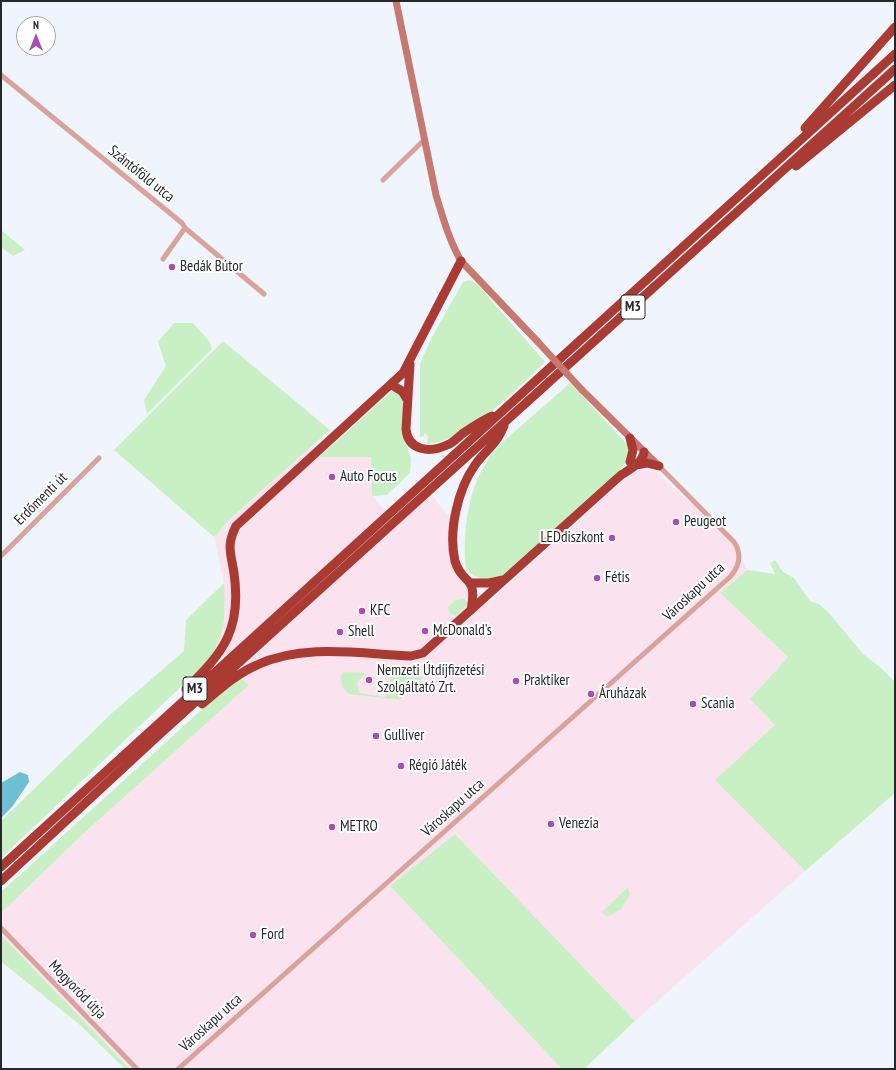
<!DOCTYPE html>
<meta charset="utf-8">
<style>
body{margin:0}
#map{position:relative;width:896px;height:1070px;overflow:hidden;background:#f0f4fc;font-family:"PT Sans Narrow",sans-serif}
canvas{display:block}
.frame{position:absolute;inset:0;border:2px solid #26282b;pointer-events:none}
.north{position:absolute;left:16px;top:16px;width:40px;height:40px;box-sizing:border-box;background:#fff;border:1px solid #a8a9aa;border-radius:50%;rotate:0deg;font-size:11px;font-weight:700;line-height:16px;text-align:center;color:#26282b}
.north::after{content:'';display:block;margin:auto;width:14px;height:18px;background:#aa4cb6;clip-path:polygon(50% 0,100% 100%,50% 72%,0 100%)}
</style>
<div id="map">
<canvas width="896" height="1070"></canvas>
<div class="frame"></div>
<div class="north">N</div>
</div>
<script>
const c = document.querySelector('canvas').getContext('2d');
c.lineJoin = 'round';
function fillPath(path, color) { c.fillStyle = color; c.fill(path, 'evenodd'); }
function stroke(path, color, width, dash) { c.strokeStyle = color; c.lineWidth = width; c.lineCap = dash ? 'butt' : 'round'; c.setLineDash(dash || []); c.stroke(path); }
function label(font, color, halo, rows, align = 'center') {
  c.font = font + ' "PT Sans Narrow",sans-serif'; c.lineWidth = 4; c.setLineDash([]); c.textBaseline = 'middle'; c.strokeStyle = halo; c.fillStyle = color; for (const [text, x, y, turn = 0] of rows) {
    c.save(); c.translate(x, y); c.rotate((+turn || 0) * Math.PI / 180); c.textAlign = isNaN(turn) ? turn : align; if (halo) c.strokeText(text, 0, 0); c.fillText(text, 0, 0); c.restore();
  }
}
const commercial = new Path2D(`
 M311,447L320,457H372V496L390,516L425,486L453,523L460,574L488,603L632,472L653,469L734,542L747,570L720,593L788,657L750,699L776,725L716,780L805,871L635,1021L455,834L390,886L562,1069H130L1,935V913L82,835L249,685L216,649L226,613L224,583L214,537L232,517Z`);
const green = new Path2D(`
 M1,230L25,250L13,256L1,247Z
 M470,280L477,284L545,362C518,388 466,442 427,444L428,436L424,433V436L420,437V364L431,339L463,282Z
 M174,323H193L209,341L212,349L147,414L144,400L166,366L158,342Z
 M223,341L330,430L232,517L214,537L114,450Z
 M570,383L626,443C628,447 630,452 628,457C624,475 524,558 504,575C487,583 480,580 466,570C462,533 468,488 489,458C498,445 511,435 522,425C538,411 554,397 570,383Z
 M391,392H399L405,399L403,431L411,459L410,473L387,495L372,496L371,457H319Z
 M775,560L783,572L794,578L810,601L819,604L829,613L863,654L881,668L895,682V793L805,871L715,780L775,725L750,699L788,657L720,593L747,570L775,574L770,563Z
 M224,583C226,614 226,636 207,662L1,858V821L112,713L184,651L186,620Z
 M464,599L469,604L456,616L450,613L447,608L456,600Z
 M343,672L366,673L357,682L359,693L385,697L391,685L387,674L423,677L400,700L349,694L342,687L341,676Z
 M242,678L249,685L82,835L1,913V892L209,703Z
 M455,834L635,1021L584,1069H562L390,886Z
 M628,887L630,895L621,909L607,917L602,912Z
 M1,935L130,1069H125L80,1025L3,963L1,960Z`);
const water = new Path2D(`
 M20,772L28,775L29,782L12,807L1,818V783Z`);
const street = new Path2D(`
 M1,75L182,223L185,228L264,294
 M383,180L424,140
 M163,259L185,228
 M1,556L99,458
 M1,928L137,1069
 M178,1069L731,576C740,565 742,554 734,542L659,466`);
const secondary = new Path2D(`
 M396,1L436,195C443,218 449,240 461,261L538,342
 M582,390L659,466`);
const highway = new Path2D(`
 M805,128L895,27
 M796,166L895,85
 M410,364L406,429C408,451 430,453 447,445C453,443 458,437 462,434C472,427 481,421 492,416
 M395,387L402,391L407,399
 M630,438L633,450L630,462
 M636,465L647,463L659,466
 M471,583H489L503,580
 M471,610C478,573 462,586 455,561C448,531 458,489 475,465C482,455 491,448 497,439C500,435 502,430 504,426
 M186,689C224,652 242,629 234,573C231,553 226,546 236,526L403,373L461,261
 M202,704C219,690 236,674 257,665C304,643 361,654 411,656L423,653L621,475C630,469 642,464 644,452
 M1,867L895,54
 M1,881L160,734L895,69`);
const secondaryBridge = new Path2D(`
 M538,342L582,390`);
const markers = [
 [172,267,4,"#aa4cb6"],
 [332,477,4,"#aa4cb6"],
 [676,522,4,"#aa4cb6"],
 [612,538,4,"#aa4cb6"],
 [597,578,4,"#aa4cb6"],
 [362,611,4,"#aa4cb6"],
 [425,631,4,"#aa4cb6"],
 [340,632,4,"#aa4cb6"],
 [369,680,4,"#aa4cb6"],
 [516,681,4,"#aa4cb6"],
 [591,694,4,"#aa4cb6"],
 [693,704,4,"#aa4cb6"],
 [376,736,4,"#aa4cb6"],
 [401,766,4,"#aa4cb6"],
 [551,824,4,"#aa4cb6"],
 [332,827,4,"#aa4cb6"],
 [253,935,4,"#aa4cb6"]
];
const shields = [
 [633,307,24],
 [195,689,24]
];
const shieldNames = [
 ["M3",633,307],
 ["M3",195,689]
];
const streetNames = [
 ["Szántóföld utca",141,174,39],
 ["Erdőmenti út",41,499,-45],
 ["Városkapu utca",694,592,-43],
 ["Városkapu utca",453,808,-42],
 ["Mogyoród útja",77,990,46],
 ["Városkapu utca",211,1023,-42]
];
const poiNames = [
 ["Bedák Bútor",180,267],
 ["Auto Focus",340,477],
 ["Peugeot",684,522],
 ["LEDdiszkont",604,538,"right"],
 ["Fétis",605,578],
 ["KFC",370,611],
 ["McDonald's",433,631],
 ["Shell",348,632],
 ["Nemzeti Útdíjfizetési",377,671],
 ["Szolgáltató Zrt.",377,688],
 ["Praktiker",524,681],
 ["Áruházak",599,694],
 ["Scania",701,704],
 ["Gulliver",384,736],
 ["Régió Játék",409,766],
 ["Venezia",559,824],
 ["METRO",340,827],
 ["Ford",261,935]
];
fillPath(commercial, '#fae3ef');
fillPath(green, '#c9f0c5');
fillPath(water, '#6dbfd6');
stroke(street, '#d9a29a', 5);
stroke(secondary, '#c7796f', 7);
stroke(highway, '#aa3b33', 9);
stroke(secondaryBridge, '#c7796f', 7);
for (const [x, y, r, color] of markers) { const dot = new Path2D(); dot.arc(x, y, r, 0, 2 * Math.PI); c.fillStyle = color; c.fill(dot); stroke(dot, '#fff', 1.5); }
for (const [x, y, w] of shields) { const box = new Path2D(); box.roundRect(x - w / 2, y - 12, w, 24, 3); c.fillStyle = '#fff'; c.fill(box); stroke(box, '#26282b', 1); }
label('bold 14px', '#26282b', null, shieldNames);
label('15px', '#26282b', '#fff', streetNames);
label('15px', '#26282b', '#fff', poiNames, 'left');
</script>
